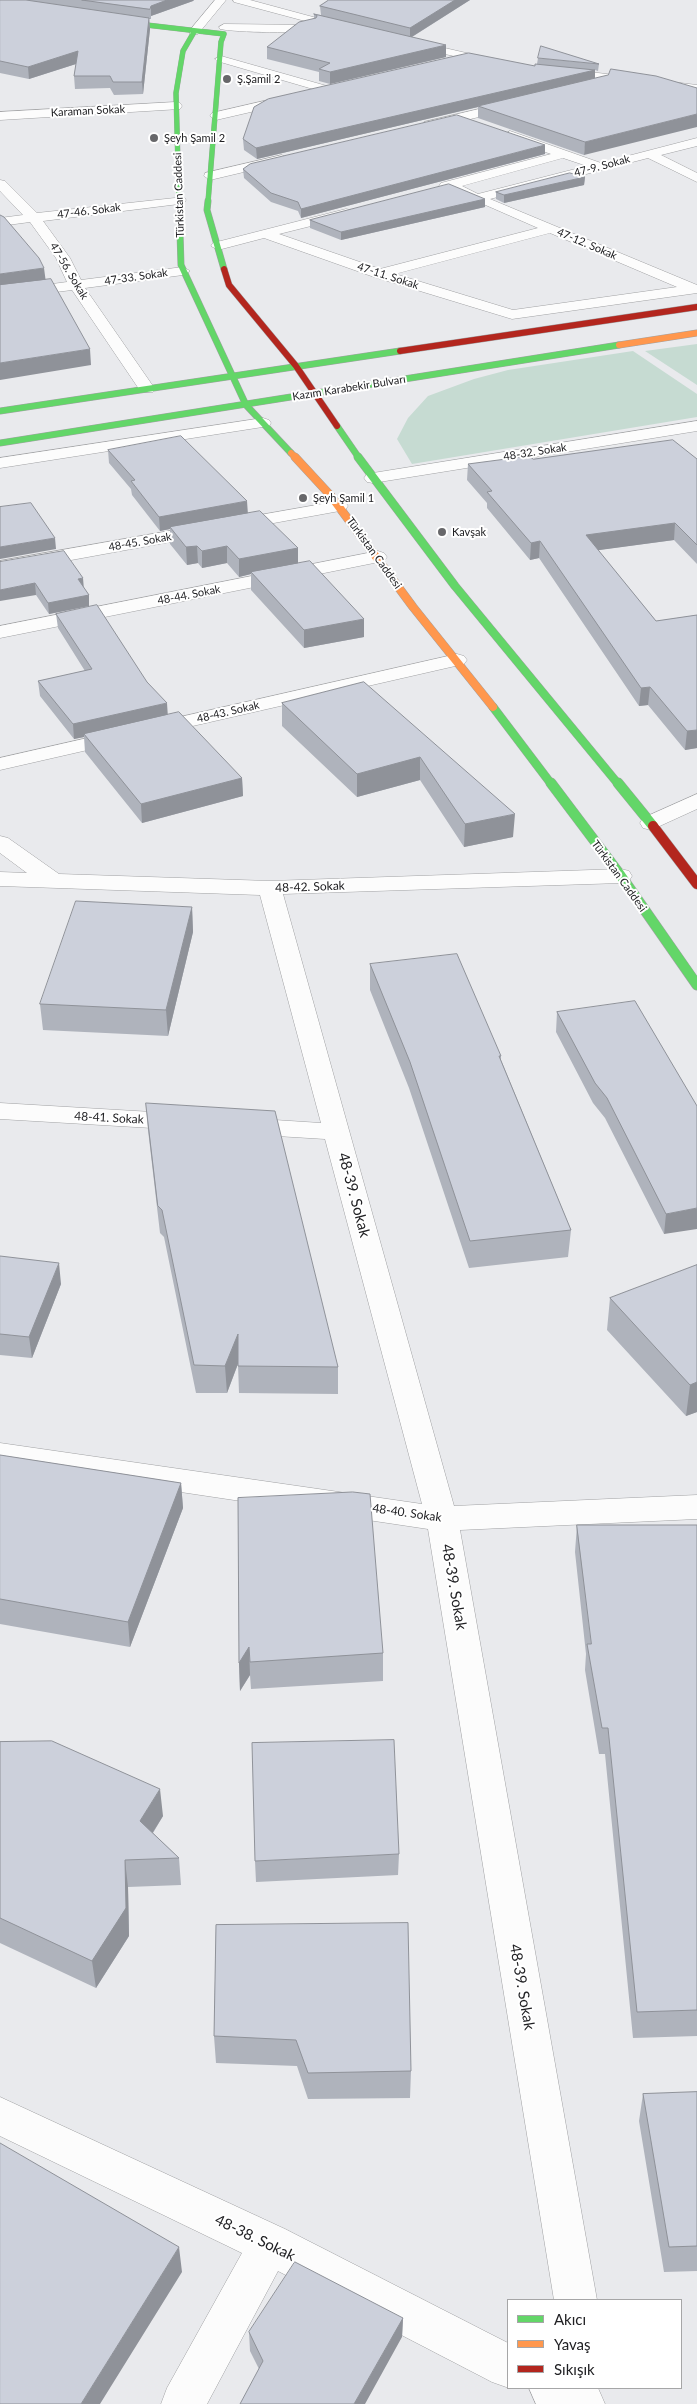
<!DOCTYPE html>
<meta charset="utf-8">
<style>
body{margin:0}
#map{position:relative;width:697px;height:2404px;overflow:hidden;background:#e9eaed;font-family:Lato,sans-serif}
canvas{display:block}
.legend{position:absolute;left:507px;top:2299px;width:175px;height:90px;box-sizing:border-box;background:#fff;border:1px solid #a6a6a7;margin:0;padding:6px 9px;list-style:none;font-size:15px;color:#212124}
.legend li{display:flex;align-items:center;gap:10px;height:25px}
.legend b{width:25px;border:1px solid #a6a6a7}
</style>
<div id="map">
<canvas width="697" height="2404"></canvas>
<ul class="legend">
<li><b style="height:6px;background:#63d668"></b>Akıcı</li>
<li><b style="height:6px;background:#ff974d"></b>Yavaş</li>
<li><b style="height:6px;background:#b3261e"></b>Sıkışık</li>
</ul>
</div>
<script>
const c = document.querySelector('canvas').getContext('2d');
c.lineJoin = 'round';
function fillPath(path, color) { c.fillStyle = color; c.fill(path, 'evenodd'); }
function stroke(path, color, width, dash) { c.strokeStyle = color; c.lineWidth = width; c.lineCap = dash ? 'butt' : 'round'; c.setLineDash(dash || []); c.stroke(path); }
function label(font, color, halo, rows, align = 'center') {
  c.font = font + ' Lato,sans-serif'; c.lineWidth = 4; c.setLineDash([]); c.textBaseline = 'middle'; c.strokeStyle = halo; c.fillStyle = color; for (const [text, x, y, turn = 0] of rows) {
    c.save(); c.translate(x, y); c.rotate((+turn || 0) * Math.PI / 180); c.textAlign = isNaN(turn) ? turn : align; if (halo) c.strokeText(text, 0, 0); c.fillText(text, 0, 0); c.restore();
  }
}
const green = new Path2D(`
 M697,344V385L645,351Z
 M633,351L697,394V417L412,464L397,439L408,418L428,396L474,379L508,370Z`);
const street = new Path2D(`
 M215,0H226L198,34H190V30Z
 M233,0H250L350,27L351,29L346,32L234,2Z
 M224,24L310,25L315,28C308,35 233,32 220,29L219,27Z
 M410,40L501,61L503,63L497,66L406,45V41Z
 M221,56L334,88L336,90L330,94L217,61L215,59Z
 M557,68L697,85V93L553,73L551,71Z
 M290,95L296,99L294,102L216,120L210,116L212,113Z
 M513,101L517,102L519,105L517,108L428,129L422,125L424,122Z
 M176,102L180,103L182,106L180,109L0,120V112Z
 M510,131L601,163L697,138V146L661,155L697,173V182L648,158L490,199L697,285V293L512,319L374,277L264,238L218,250L211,246L213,243L346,209L351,210L353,213L351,216L279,234L380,269L538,228L449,189H441L439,186L441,183L551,154L506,138L504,135ZM563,158L587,166L478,194L462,186ZM550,233L677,287L513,310L395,274Z
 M282,155L288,159L286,162L210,180L204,176L205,173Z
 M0,180L5,181L37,213L184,197L186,200L184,203L179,204L43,221L70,258L81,280L183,267L190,271L183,275L85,288L155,389L153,392H141L72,290L0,299V291L67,282L56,258L30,222L0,226V218L23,215L0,191Z
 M263,418L269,420L271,423L269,426L0,468V458Z
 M697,421V431L373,483L367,482L364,478L367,474L373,473Z
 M339,501L345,502L348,506L345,510L0,573V561Z
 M378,551L384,553L387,557L384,561L0,638V626Z
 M457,654L464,656L467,660L464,664L0,770V758Z
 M697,794V809L651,830L643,828L640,823L643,818Z
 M0,836L8,838L59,874L270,881L621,869L629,871L632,876L629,881L621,883L283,894L454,1506L697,1495V1519L460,1530L597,2300H554L428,1529L0,1465V1443L422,1504L325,1139L244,1134L235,1132L231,1126L235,1120L244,1118L321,1123L260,895L0,886V872L27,873L0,853Z
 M0,1103L186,1114L195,1116L199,1122L195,1128L186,1130L0,1119Z
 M0,2097L285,2229L508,2343L509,2388L492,2382L278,2271L207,2404H161L167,2388L242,2253L0,2136Z
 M529,2388H598L605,2404H536Z`);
const fastFar3 = new Path2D(`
 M112,21L224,34L221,42L208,202
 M179,202L176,93L183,51L194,32`);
const fastFar2 = new Path2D(`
 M179,201L181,265L246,405L291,453
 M208,201L207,210L224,269
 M0,411L400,351
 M337,426L359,458
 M0,443L619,345`);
const fastFar1 = new Path2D(`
 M358,457L455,586L619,785
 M493,707L552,785`);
const fast = new Path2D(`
 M551,783L621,876L697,985
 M618,783L653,826`);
const slowFar1 = new Path2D(`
 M619,345L697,333
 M291,453L296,458`);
const slow = new Path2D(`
 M295,457L331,496L413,607L493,707`);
const jamFar1 = new Path2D(`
 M224,269L229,285L296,366L337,426
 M400,351L697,307`);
const jam = new Path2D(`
 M653,826L697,884`);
const wall = new Path2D(`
 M0,0H194L193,1L151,16V19H149L150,29L143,94L114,95L110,88L75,89L74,76L76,64L29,79L0,73Z
 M329,0H470L412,37L446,57L330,84L319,81V72L267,59V47L314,18V14L321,15L320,6Z
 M538,58L599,64L598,71L595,70L584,155L478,118V107L257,159L244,150L243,139L535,66L537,64Z
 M545,154L301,218L298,211L271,202L244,178L243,169Z
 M585,177L584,185L504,203L496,199V192Z
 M485,199V207L341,240L310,228V220Z
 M108,450L248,513L298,548V563L364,637L304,648L251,590V574L239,577L227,563L202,568L198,563L187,565L170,544V529L160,531L132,495L131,489L109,463Z
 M533,459H697V564L674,540L598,550L656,621L697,615V748L685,750L648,705L639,706L539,558L530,560L487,508V503L467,480L468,464Z
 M0,563L83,587L89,595V606L49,614L36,595Z
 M56,614L168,715L242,778L243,796L142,823L85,752L84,737L74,739L40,696L38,681L85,671L58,628Z
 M364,682L513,837L464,847L420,780L357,797L282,726V703Z
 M192,907L193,932L168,1036L43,1030L40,1004Z
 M370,964L501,1056V1060L571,1230L568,1257L469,1268L409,1088L370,990Z
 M557,1012L697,1106L664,1234L605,1118L593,1103L556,1032Z
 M146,1103L338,1367V1394L239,1393L238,1364L227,1393H196L164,1237L160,1233L148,1130Z
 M0,1256L61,1284L32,1358L0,1355Z
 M697,1265V1412L686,1416L607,1330L610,1298Z
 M0,1455L181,1483L183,1508L130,1647L0,1624Z
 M238,1498L383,1653V1681L251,1689L250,1675L240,1691L239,1663Z
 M577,1525H697V2036L633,2038L605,1754H599L585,1670L586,1654L575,1552Z
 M0,1742L163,1816L153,1833L179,1858L181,1885L128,1887L129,1936L96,1988L0,1943Z
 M399,1854L398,1875L256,1882L255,1861Z
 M216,1925L411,2071L410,2098L308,2099L297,2066L216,2063L214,2036Z
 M697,2092V2271L664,2272L639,2121L643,2094Z
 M403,2318L402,2337L259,2369L250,2351L249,2332Z`);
const shadedWall = new Path2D(`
 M167,0H194L193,1L151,16V19V6Z
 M455,0H470L410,38V28Z
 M149,18L150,29L143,94L142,82Z
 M446,45V57L330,84V72Z
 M78,51L79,63L29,79L28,67Z
 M595,70V80L478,106V107L257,159L256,148Z
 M697,114V127L584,155L585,142Z
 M545,145V154L301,218V209Z
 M585,177L584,185L504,203V195Z
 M485,199V207L341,240V232Z
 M44,268L46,283L0,289V274Z
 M90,349L91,365L0,380V363Z
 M247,501L248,515L170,527V529L160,531L159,517Z
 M675,523L674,540L585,552L586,535Z
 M55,538L56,549L0,559V547Z
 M540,541L539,558L530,560L531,543Z
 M197,546L198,563L187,565L186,547Z
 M227,546V563L202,568V551Z
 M298,548V565L251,572V574L239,577V559Z
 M83,578L84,590L78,579Z
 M35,583L36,595L0,601V590Z
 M89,595V606L49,614L48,603Z
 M364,619V637L304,648V630Z
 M650,687L648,705L639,706L641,688Z
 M167,703L168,718L84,734V737L74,739L73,724Z
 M697,730V748L685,750L687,731Z
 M420,757V780L357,797V774Z
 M242,778L243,796L142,823L141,804Z
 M515,814L513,837L464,847L465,824Z
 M192,907L193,932L168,1036L166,1010Z
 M697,1208V1229L664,1234L666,1214Z
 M59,1263L61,1284L32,1358L29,1337Z
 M238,1334L239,1361L227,1393L225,1366Z
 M697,1382V1412L686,1416L690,1385Z
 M181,1483L183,1508L130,1647L128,1622Z
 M249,1647L250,1675L240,1691L239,1663Z
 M160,1789L163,1816L143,1848L140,1821Z
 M125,1860L128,1887L129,1936L96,1988L92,1961Z
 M179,2247L182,2272L100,2404H81Z
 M403,2318L402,2337L365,2404H354Z`);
const building = new Path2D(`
 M0,0H26L149,18L142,82H113L110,76H74L78,51L28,67L0,61Z
 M82,0H167L151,6L150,9Z
 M329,0H455L410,28L320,6Z
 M314,14L446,45L330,72L319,69L330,63L267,47L299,22L316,18L317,16Z
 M541,46L599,64L538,58Z
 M469,53L535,66V64L595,70L256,148L243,139L254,107L268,99Z
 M611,69L656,76L697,88V114L585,142L478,106L608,75Z
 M457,115L545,145L301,209L298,202L271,193L243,169L250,164Z
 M570,173L585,177L504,195L496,192Z
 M449,184L485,199L341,232L310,220Z
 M0,215L4,217L39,258L44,268L0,274Z
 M51,279L90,349L0,363V285Z
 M181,436L247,501L159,517L131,481L135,480L108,450Z
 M673,440L697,459V545L675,523L586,535L656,621L697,615V730L687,731L650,687L641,688L540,541L531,543L487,492L492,491L468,464L529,456L533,459Z
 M31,503L55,538L0,547V507Z
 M260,511L298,548L239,559L227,546L202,551L197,546L186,547L170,527Z
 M64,551L83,578L78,579L89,595L48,603L35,583L0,590V562Z
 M310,561L364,619L304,630L251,572Z
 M97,605L147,682L167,703L73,724L38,681L92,669L56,614Z
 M364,682L515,814L465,824L420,757L357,774L282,703Z
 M179,712L242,778L141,804L84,734Z
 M76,901L192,907L166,1010L40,1004Z
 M457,954L501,1056H499L571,1230L470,1241L410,1062L370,964Z
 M635,1001L697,1106V1208L666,1214L607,1098L595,1083L557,1012Z
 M146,1103L275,1111L338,1367L238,1366V1334L225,1366L194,1365L162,1210L158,1206Z
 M0,1256L59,1263L29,1337L0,1334Z
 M697,1265V1382L690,1385L610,1298Z
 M0,1455L181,1483L128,1622L0,1599Z
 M353,1492L370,1494L383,1653L250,1662L249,1647L239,1663L238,1498Z
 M577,1525H697V2010L637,2012L608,1728H602L587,1644H591Z
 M394,1740L399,1854L255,1861L252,1743Z
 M52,1741L160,1789L140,1821L179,1858L125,1860L126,1908L92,1961L0,1918V1742Z
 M408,1923L411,2071L308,2073L296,2040L214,2036L216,1925Z
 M697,2092V2246L669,2247L643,2094Z
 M0,2143L179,2247L81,2404H0Z
 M295,2262L403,2318L354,2404H240L263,2361L249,2332Z`);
const markers = [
 [227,79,5,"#67676a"],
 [154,138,5,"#67676a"],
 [303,498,5,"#67676a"],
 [442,532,5,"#67676a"]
];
const farPoinames = [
 ["Ş.Şamil 2",237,79],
 ["Şeyh Şamil 2",164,138],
 ["Şeyh Şamil 1",313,498],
 ["Kavşak",452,532]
];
const farStreetnames = [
 ["Karaman Sokak",88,111,-3],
 ["47-9. Sokak",602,166,-15],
 ["Türkistan Caddesi",179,195,-92],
 ["47-46. Sokak",89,211,-7],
 ["47-12. Sokak",587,244,23],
 ["47-56. Sokak",69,271,59],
 ["47-11. Sokak",388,276,18],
 ["47-33. Sokak",136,277,-8],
 ["Kazım Karabekir Bulvarı",349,388,-9],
 ["48-32. Sokak",535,452,-9],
 ["48-45. Sokak",140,542,-10],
 ["Türkistan Caddesi",374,553,54],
 ["48-44. Sokak",189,595,-11],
 ["48-43. Sokak",228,712,-13],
 ["Türkistan Caddesi",619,876,54]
];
const streetNames = [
 ["48-42. Sokak",310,887,-2],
 ["48-41. Sokak",109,1118,3],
 ["48-40. Sokak",407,1513,8]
];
const nearStreetnames = [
 ["48-39. Sokak",354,1195,75],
 ["48-39. Sokak",454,1587,80],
 ["48-39. Sokak",522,1987,80],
 ["48-38. Sokak",255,2238,26]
];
fillPath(green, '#c6dbd2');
stroke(street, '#a0a1a3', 1);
stroke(fastFar3, '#a0a1a3', 5.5);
stroke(fastFar2, '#a0a1a3', 7);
stroke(fastFar1, '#a0a1a3', 9);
stroke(fast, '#a0a1a3', 11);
stroke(slowFar1, '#a0a1a3', 7);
stroke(slow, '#a0a1a3', 9);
stroke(jamFar1, '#a0a1a3', 7);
stroke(jam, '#a0a1a3', 11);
fillPath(street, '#fcfcfc');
stroke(fastFar3, '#63d668', 5);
stroke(fastFar2, '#63d668', 6);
stroke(fastFar1, '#63d668', 8);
stroke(fast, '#63d668', 10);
stroke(slowFar1, '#ff974d', 6);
stroke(slow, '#ff974d', 8);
stroke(jamFar1, '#b3261e', 6);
stroke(jam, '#b3261e', 10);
fillPath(wall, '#afb3bc');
fillPath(shadedWall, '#8f9299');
fillPath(building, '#ccd0db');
stroke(building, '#8f9299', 1);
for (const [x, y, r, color] of markers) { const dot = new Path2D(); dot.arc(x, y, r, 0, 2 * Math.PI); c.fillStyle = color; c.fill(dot); stroke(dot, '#fff', 2); }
label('11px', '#212124', '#fff', farPoinames, 'left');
label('11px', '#212124', '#fff', farStreetnames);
label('12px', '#212124', '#fff', streetNames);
label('15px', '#212124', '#fff', nearStreetnames);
</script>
